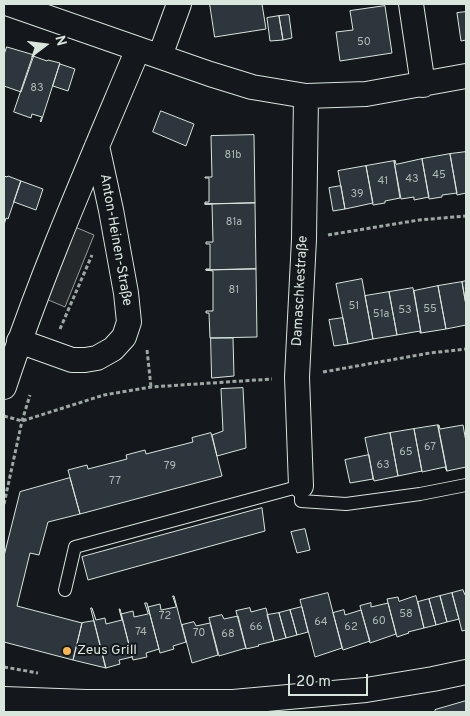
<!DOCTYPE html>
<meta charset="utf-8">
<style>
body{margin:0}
#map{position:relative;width:470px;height:716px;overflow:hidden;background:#14181c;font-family:Overpass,sans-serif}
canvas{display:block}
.frame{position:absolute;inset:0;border:5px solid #d8e6dc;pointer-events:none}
.north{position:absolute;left:20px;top:20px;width:50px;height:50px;-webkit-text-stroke:4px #14181c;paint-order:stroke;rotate:75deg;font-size:14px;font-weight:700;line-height:20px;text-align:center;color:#d8e6dc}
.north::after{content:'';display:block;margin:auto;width:18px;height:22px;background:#d8e6dc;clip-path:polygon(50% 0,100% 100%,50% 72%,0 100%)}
.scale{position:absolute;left:288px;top:674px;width:80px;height:22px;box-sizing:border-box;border:2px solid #d8e6dc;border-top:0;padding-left:6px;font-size:15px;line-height:18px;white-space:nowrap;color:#d8e6dc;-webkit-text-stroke:4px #14181c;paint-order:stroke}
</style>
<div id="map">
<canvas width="470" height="716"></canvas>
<div class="frame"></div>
<div class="north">N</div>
<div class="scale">20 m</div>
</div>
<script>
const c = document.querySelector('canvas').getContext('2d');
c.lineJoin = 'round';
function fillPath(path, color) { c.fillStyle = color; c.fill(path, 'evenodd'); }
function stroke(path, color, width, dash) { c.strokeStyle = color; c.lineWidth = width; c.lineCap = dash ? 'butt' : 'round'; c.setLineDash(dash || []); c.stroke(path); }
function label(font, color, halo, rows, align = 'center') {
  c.font = font + ' Overpass,sans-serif'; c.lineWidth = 4; c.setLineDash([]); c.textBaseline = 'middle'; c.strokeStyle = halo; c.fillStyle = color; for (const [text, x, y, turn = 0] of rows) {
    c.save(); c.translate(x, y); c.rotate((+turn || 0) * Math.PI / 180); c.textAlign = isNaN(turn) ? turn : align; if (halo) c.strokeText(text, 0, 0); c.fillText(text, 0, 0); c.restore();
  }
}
const parking = new Path2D(`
 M75,227L94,235L65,307L46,299Z`);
const building = new Path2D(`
 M210,4H262L266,29L215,37Z
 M385,6L392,53L340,61L336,32L353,30L350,11Z
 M466,12V40L461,41L457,13Z
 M289,15L292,38L283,40L279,16Z
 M279,16L283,40L270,41L267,18Z
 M7,47L34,55L21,92L4,86V55Z
 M33,56L47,61L48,60L60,63L41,122L40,121L42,117L32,114L31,118L14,112Z
 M60,64L75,69L68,91L53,86Z
 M161,111L194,124L186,146L153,132Z
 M254,135L255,203L205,204V202H209V178H205V177H212L211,136Z
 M466,152V193L457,195L450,154Z
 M450,154L457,193L442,195V197L429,199L422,159Z
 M422,159L429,197L414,200V197L401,199L394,161L395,160L396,164Z
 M394,161L400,198L385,201V203L373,205L366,166Z
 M366,166L373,203L345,209L338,171Z
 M4,176L7,177L8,176L21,181L8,219L6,218L4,225Z
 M21,181L43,189L36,210L14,202Z
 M341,186L345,209L333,211L329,188Z
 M255,203L256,269L206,270V269H210V244H206V242H213L212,204H205Z
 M256,269L257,337L210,338L209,313H206V311H213V271L206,270Z
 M362,279L373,339L348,344L336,284Z
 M466,281V305L462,282Z
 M462,282L466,305V325L446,329L438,286Z
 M438,286L446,329L421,333L414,291Z
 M413,288L421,333H420V331L397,335L389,292Z
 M389,292L397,335L373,339L365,296Z
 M343,318L348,344L334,346L329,320Z
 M211,338H233L234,376L212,378Z
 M243,388L246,448L217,456L212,435L223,431L221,389Z
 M437,425H438L447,471L445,467L422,472L414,429Z
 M438,425H439L440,429L463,425L466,442V467L447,471Z
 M414,429L422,471L398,476L390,433Z
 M211,433L222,476L80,514L68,470L87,465L88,469L127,459L126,455L145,450L146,454L193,442L192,438Z
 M390,433L398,476L374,481L365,438Z
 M369,455L373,479L350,483L345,460Z
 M70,478L80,514L48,522L39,555L30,553L17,606L82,623L73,660L4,642V556L20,492Z
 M262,508L265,531L88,580L82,557Z
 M305,529L310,550L297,553L291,532Z
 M463,590L465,595H466V630L462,631L452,593Z
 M328,593L342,648L315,657L300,600Z
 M452,593L459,619L447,622L440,596Z
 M173,596H174L186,642L173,646L174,649L160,653L148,607L160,604L161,610L176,607Z
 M416,596L424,628L408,632L409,633L397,637L387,599L398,597L399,601Z
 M440,596L447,622L436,625L429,599Z
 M429,599L436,625L424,628L418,602Z
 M145,603H147L148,607L159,649L146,653L147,657L133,660L121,614L133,611L134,617L148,614Z
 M371,603V607L388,603L396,634L370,643L360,606Z
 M302,607L308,632L297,635L290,610Z
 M91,608H92L96,620L105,618L106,624L122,620L119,609H120L132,657L119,660L120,664L106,668Z
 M250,608L251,612L266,608L274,641L258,645L259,646L246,649L236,611Z
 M290,610L297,635L286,638L279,613Z
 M344,610L345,615L361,610L370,641L343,650L333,613Z
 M279,613L286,638L274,641L267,615Z
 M222,615L224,619L238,616L246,648L219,656L209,618Z
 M94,621L106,668L73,660L82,623Z
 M194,622L196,626L210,623L218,655L192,663L182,625Z
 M466,701V712H435V710Z`);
const path = new Path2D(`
 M328,235L419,220L466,216
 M60,329L92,255
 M147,350L151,387
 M323,372L430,353L466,349
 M4,416L22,421L104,395L151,387L272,379
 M4,504L22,421L30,395
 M4,667L38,673`);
const service = new Path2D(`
 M65,590L75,547L301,486V501L346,504L420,494L466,485`);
const minor = new Path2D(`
 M9,4L210,74L252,87L306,96L366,94L466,76
 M411,4L423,85
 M160,56L179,4
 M19,341L72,360H85L97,358L113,349L124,337L129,322L126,293L111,210L97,146
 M4,387C42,272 91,161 138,49
 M301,486L297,377L304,239L306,96
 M4,699L86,702H233L366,690L433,679L466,672`);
const markers = [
 [67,651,5,"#ffb74d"]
];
const numberNames = [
 ["50",364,43],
 ["83",37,89],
 ["81b",233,156],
 ["45",439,176],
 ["43",412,180],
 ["41",383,182],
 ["39",357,195],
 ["81a",234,223],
 ["81",234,291],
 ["51",354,307],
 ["55",430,310],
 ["53",405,311],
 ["51a",381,315],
 ["67",430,448],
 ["65",406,453],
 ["63",383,466],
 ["79",170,467],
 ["77",115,482],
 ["58",406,615],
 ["72",165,617],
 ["60",379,622],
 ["64",321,623],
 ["66",256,628],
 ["62",351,628],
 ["74",141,633],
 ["70",199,634],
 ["68",228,635]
];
const streetNames = [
 ["Anton-Heinen-Straße",115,240,80],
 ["Damaschkestraße",301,291,-87]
];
const poiNames = [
 ["Zeus Grill",77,651]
];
fillPath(parking, '#24282b');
stroke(parking, '#939e99', 1);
fillPath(building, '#2c363c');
stroke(building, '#d8e6dc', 1);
stroke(service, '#d8e6dc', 14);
stroke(minor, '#d8e6dc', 26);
stroke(path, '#9da8a2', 3, [4, 2.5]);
stroke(service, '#14181c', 12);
stroke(minor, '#14181c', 24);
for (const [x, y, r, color] of markers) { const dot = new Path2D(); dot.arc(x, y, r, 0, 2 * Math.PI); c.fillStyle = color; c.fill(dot); stroke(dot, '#14181c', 2); }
label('11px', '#adbab4', null, numberNames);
label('14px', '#d8e6dc', '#14181c', streetNames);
label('14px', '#d8e6dc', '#14181c', poiNames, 'left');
</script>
